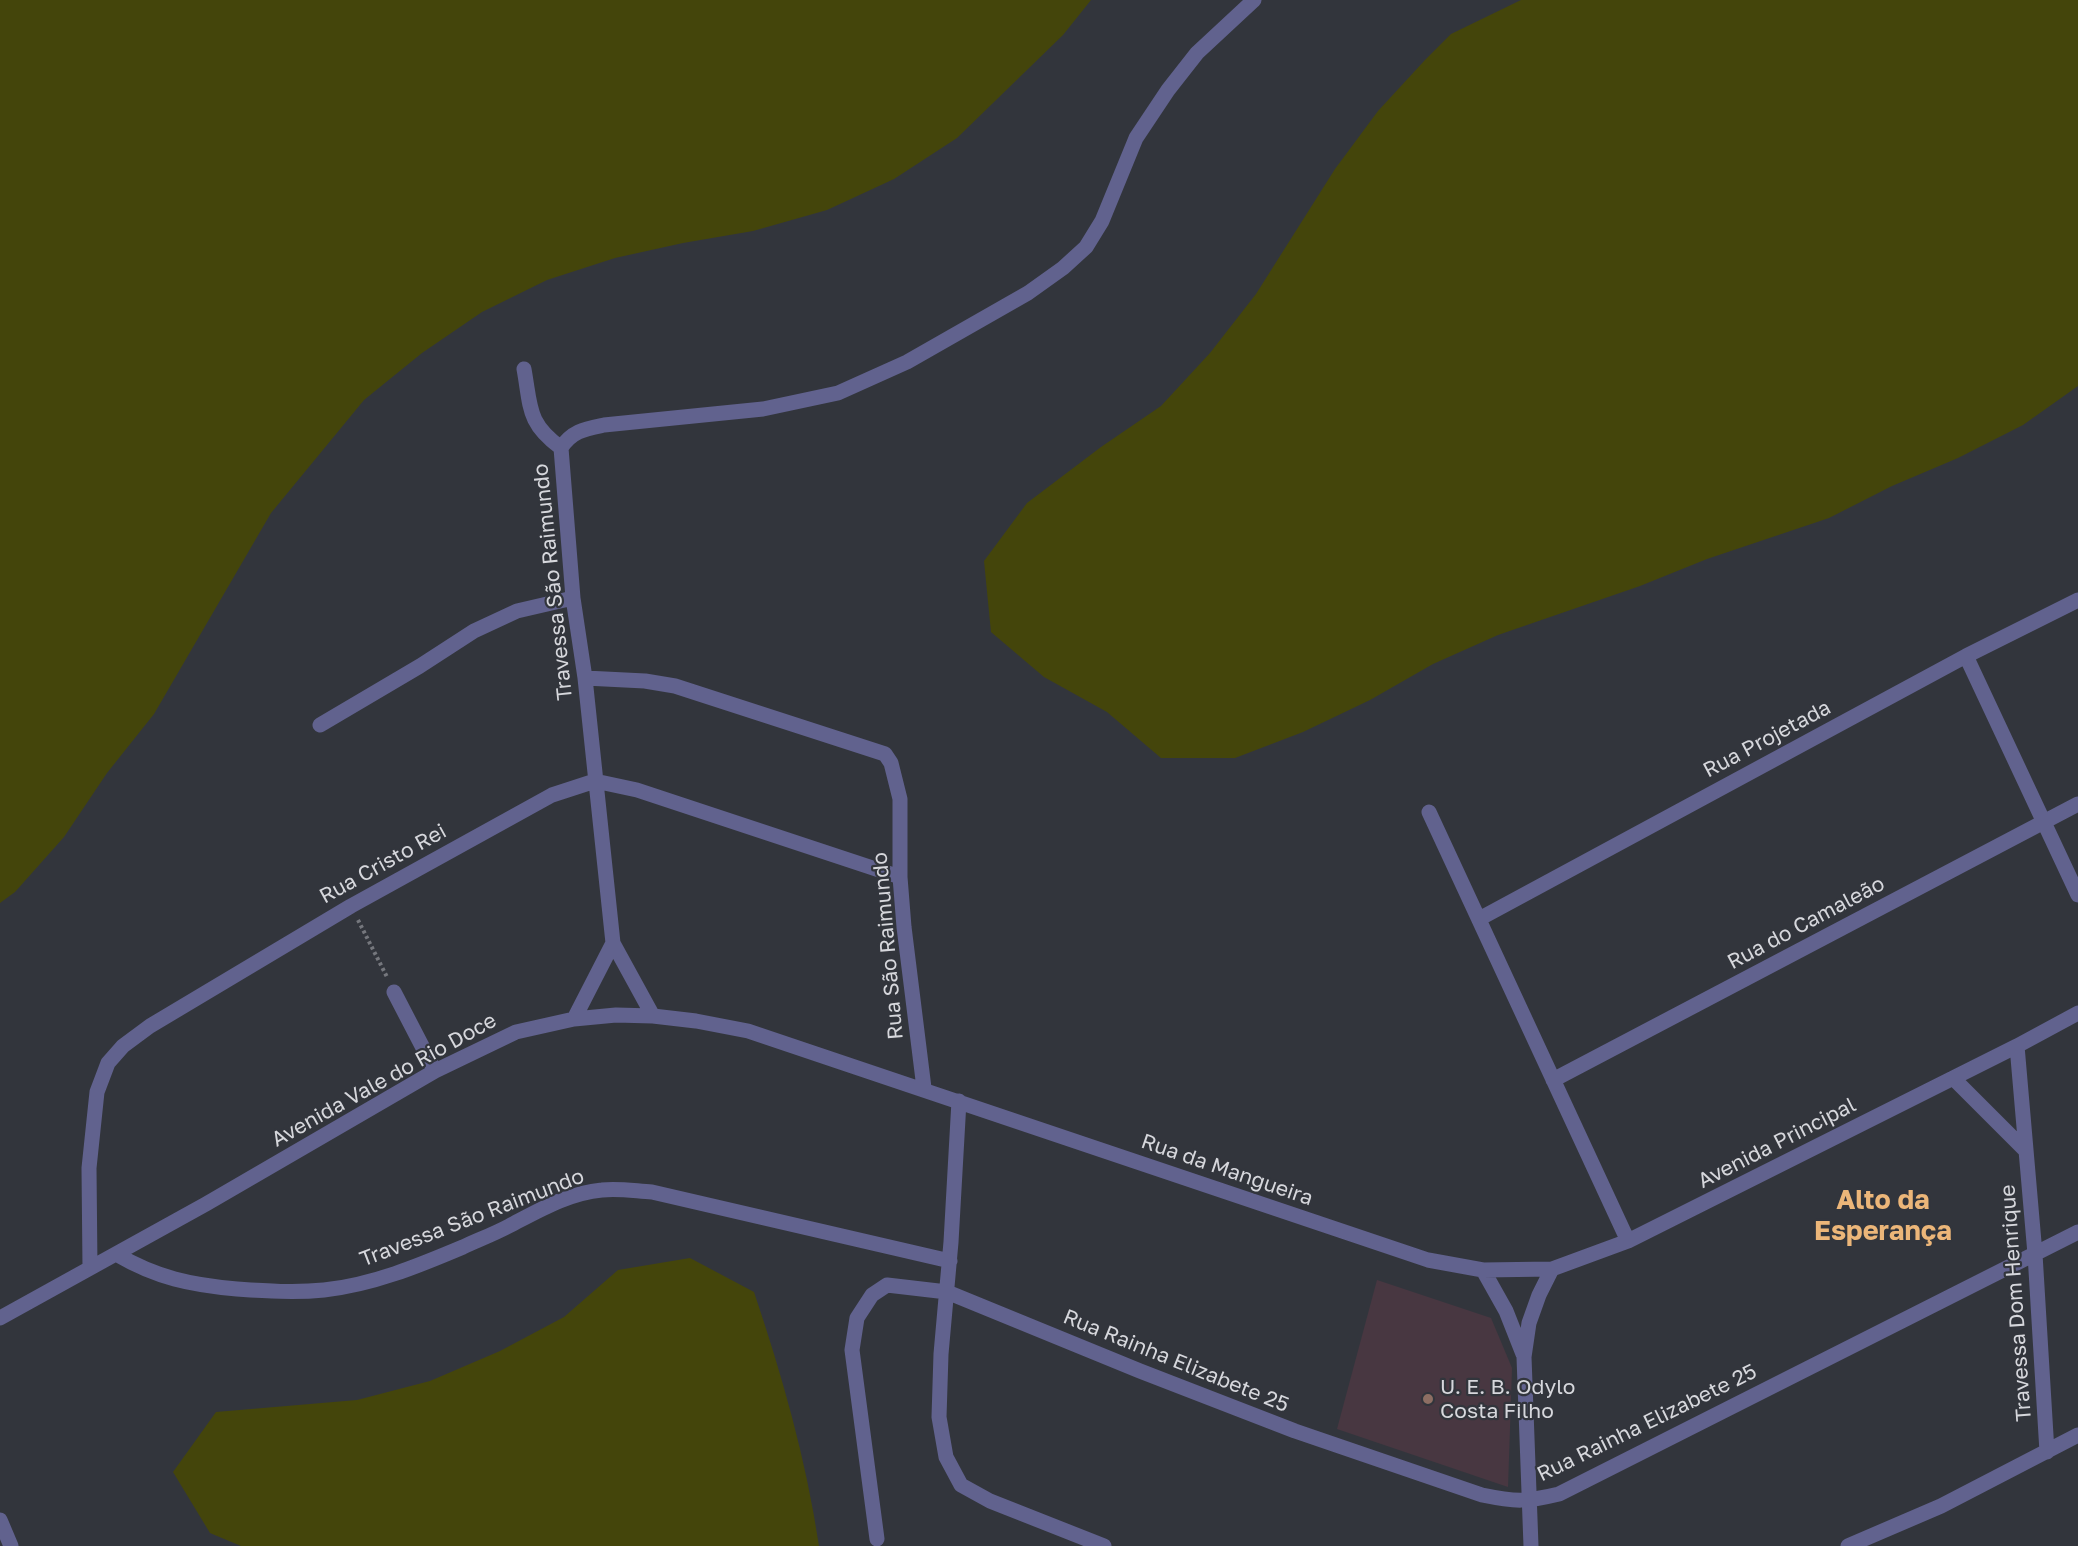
<!DOCTYPE html>
<meta charset="utf-8">
<style>
body{margin:0}
canvas{display:block;background:#32353c}
</style>
<canvas width="2078" height="1546"></canvas>
<script>
const c = document.querySelector('canvas').getContext('2d');
c.lineJoin = 'round';
function fillPath(path, color) { c.fillStyle = color; c.fill(path, 'evenodd'); }
function stroke(path, color, width, dash) { c.strokeStyle = color; c.lineWidth = width; c.lineCap = dash ? 'butt' : 'round'; c.setLineDash(dash || []); c.stroke(path); }
function label(font, color, halo, rows, align = 'center') {
  c.font = font + ' "Golos Text",sans-serif'; c.lineWidth = 4.5; c.setLineDash([]); c.textBaseline = 'middle'; c.strokeStyle = halo; c.fillStyle = color; for (const [text, x, y, turn = 0] of rows) {
    c.save(); c.translate(x, y); c.rotate((+turn || 0) * Math.PI / 180); c.textAlign = isNaN(turn) ? turn : align; if (halo) c.strokeText(text, 0, 0); c.fillText(text, 0, 0); c.restore();
  }
}
const education = new Path2D(`
 M1377,1280L1491,1318L1512,1368L1508,1487L1337,1429Z`);
const green = new Path2D(`
 M0,0H1091L1063,35L957,138L894,179L827,210L753,231L683,243L615,258L547,280L482,312L422,353L364,400L271,513L154,714L107,773L64,837L15,892L0,903Z
 M1521,0H2078V386L2023,425L1958,458L1892,486L1829,518L1707,559L1640,586L1498,635L1433,664L1370,700L1303,732L1235,758H1161L1107,712L1044,677L991,632L984,561L1027,503L1101,447L1161,406L1210,353L1256,294L1335,169L1378,111L1425,60L1451,34Z
 M690,1258L754,1292C782,1375 806,1459 819,1546H241L210,1533L173,1472L216,1412L357,1400L430,1381L500,1351L564,1317L618,1270Z`);
const path = new Path2D(`
 M358,920L387,977`);
const minor = new Path2D(`
 M524,369C531,408 527,423 561,448
 M1966,656L2078,895
 M585,678L645,681L675,686L885,754L891,763L900,799V877L904,927L924,1088
 M320,725L420,666L474,631L517,611L573,598
 M1429,812L1628,1241
 M1479,919L1966,656L2078,600
 M394,992L435,1071
 M653,1016L613,943L585,678L573,598L561,448C572,431 585,429 604,425L763,409L838,393L907,362L1028,293L1063,268L1086,247L1102,221L1136,138L1168,90L1197,53L1254,0
 M574,1019L613,943
 M2017,1046L2035,1254L2047,1452
 M1953,1078L2026,1151
 M1553,1080L2078,804
 M959,1101L951,1242L941,1354L939,1417L946,1457L961,1485L990,1501L1104,1546
 M116,1254C157,1278 191,1285 237,1289C266,1291 295,1293 324,1290C372,1285 418,1266 463,1247C478,1240 494,1234 509,1226C538,1211 568,1193 602,1190C618,1188 635,1191 652,1192L950,1261
 M90,1268L89,1168L97,1092L108,1063L123,1046L150,1026L351,906L552,795L595,781L637,790L900,877
 M1483,1270L1506,1311L1523,1354
 M0,1318L206,1204L435,1071L516,1032L574,1019L616,1015L653,1016L696,1021L748,1031L1428,1260L1483,1270L1552,1269L1628,1241L2017,1046L2078,1013
 M0,1520L11,1546
 M877,1539L852,1350L857,1318L872,1295L887,1285L947,1292L1140,1371L1295,1431L1482,1495C1516,1502 1526,1502 1559,1494L2078,1232
 M1531,1546L1524,1357L1529,1323L1539,1295L1552,1269
 M1848,1546L1941,1506L2078,1435`);
const markers = [
 [1428,1399,6,"#8d6e63"]
];
const streetNames = [
 ["Travessa São Raimundo",553,582,-96],
 ["Rua Projetada",1767,739,-28],
 ["Rua Cristo Rei",383,864,-29],
 ["Rua do Camaleão",1806,923,-28],
 ["Rua São Raimundo",888,946,-95],
 ["Avenida Vale do Rio Doce",384,1080,-29],
 ["Avenida Principal",1777,1143,-27],
 ["Rua da Mangueira",1227,1170,19],
 ["Travessa São Raimundo",472,1218,-21],
 ["Travessa Dom Henrique",2016,1303,-94],
 ["Rua Rainha Elizabete 25",1176,1361,22],
 ["Rua Rainha Elizabete 25",1647,1423,-26]
];
const poiNames = [
 ["U. E. B. Odylo",1440,1387],
 ["Costa Filho",1440,1411]
];
const districtNames = [
 ["Alto da",1883,1200],
 ["Esperança",1883,1231]
];
fillPath(education, '#483741');
fillPath(green, '#44450b');
stroke(path, '#75777d', 4, [3, 3]);
stroke(minor, '#61628e', 15);
for (const [x, y, r, color] of markers) { const dot = new Path2D(); dot.arc(x, y, r, 0, 2 * Math.PI); c.fillStyle = color; c.fill(dot); stroke(dot, '#32353c', 2); }
label('21px', '#d6d7dc', '#32353c', streetNames);
label('21px', '#d6d7dc', '#32353c', poiNames, 'left');
label('bold 27px', '#ecb679', '#32353c', districtNames);
</script>
